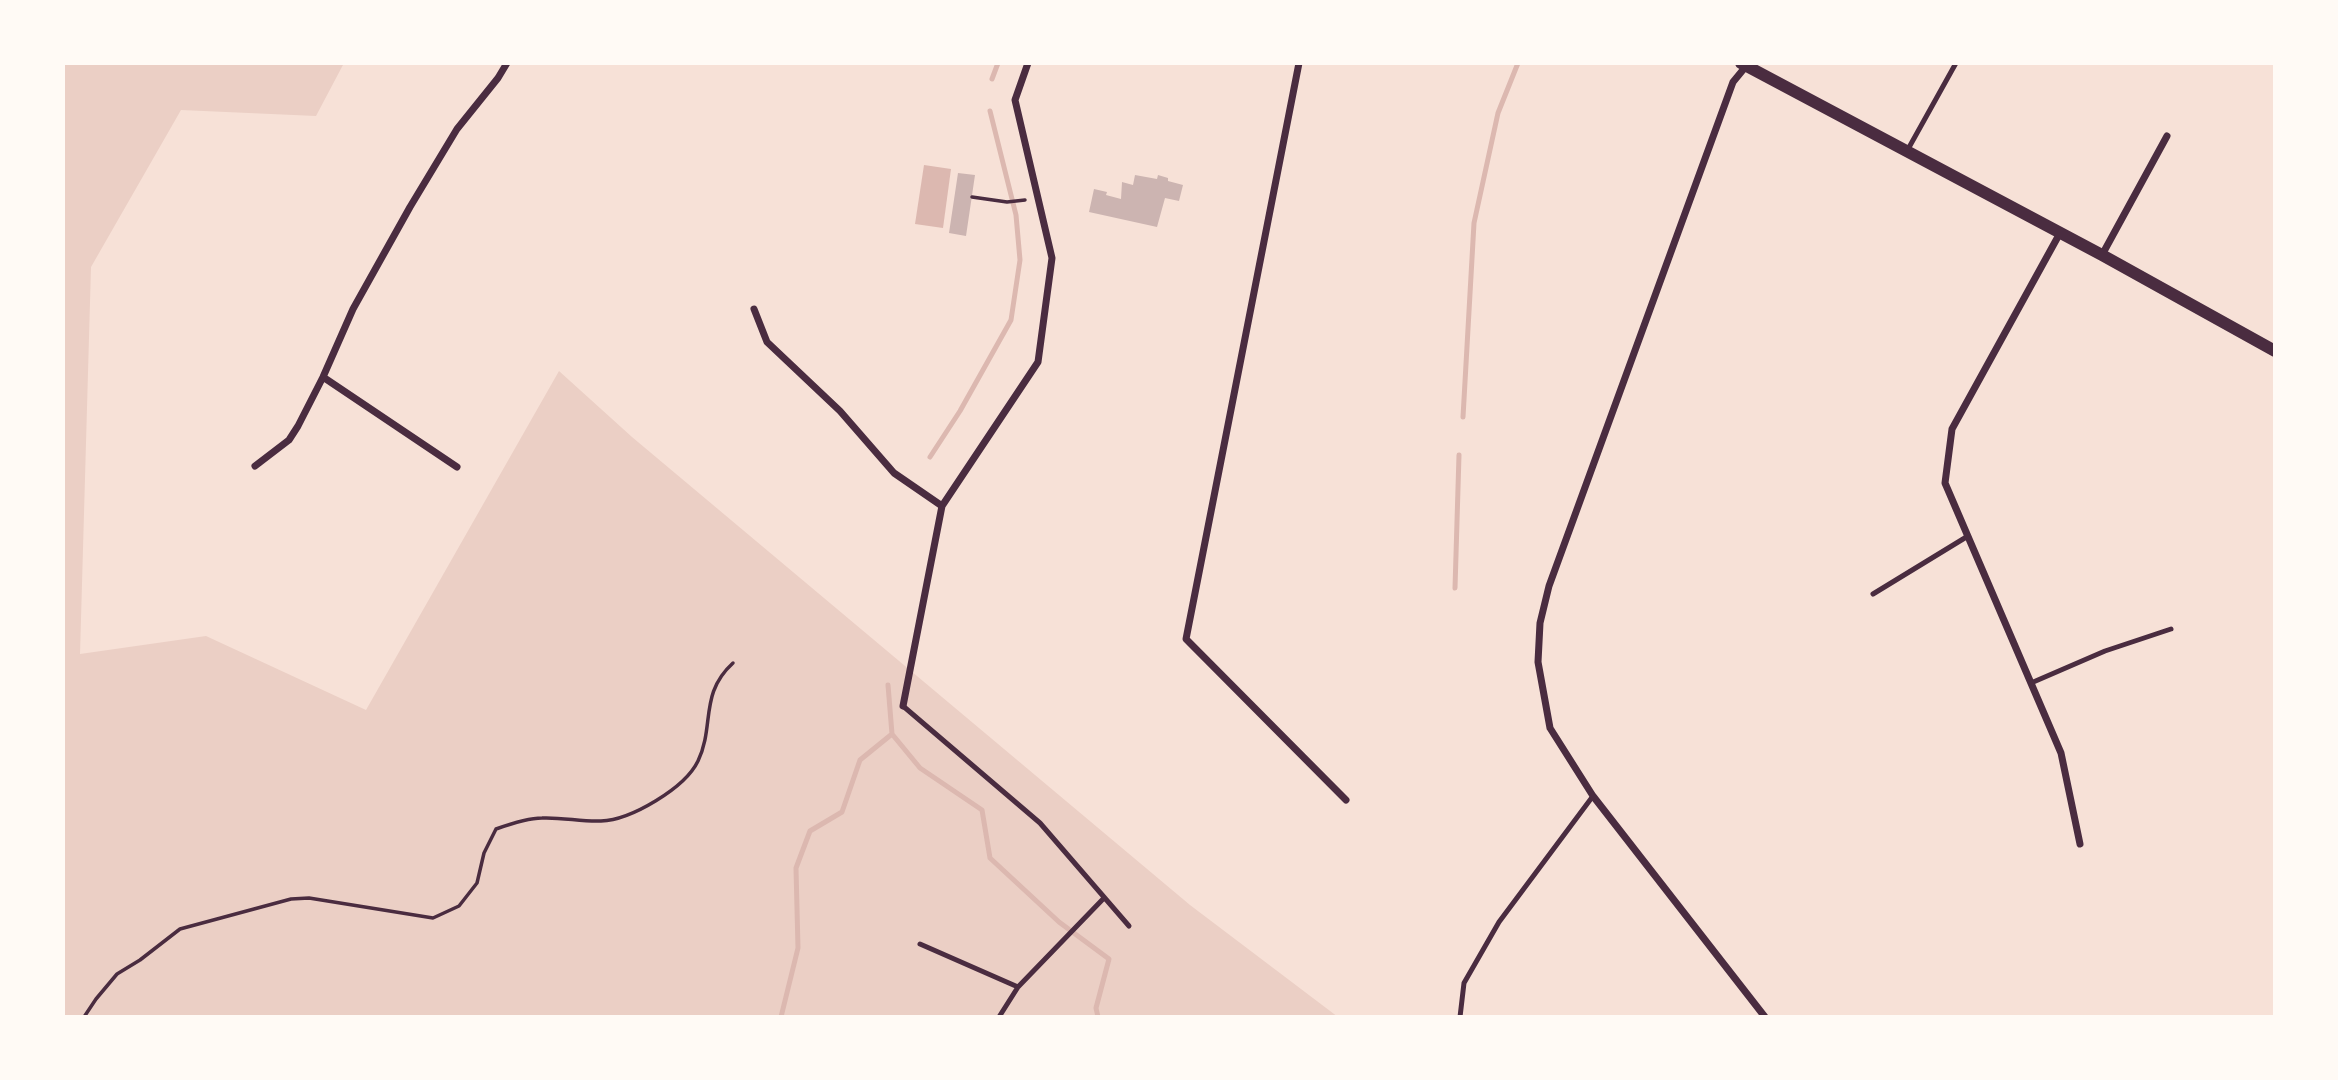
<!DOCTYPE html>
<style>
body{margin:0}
#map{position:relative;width:2338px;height:1080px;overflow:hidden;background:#f7e1d7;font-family:"Noto Sans",sans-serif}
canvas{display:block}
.frame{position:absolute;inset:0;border:65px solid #fffaf5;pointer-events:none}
</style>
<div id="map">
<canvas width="2338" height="1080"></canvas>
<div class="frame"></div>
</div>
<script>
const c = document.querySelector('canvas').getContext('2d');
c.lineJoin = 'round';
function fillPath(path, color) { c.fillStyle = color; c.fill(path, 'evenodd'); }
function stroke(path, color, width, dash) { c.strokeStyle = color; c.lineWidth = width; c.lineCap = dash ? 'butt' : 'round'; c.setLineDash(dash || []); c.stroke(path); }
const green = new Path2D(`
 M63,63H344L316,116L181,110L91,267L80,654L206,636L366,710L559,371L632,437L1190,905L1338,1017H63Z`);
const water = new Path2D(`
 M924,165L951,169L943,228L915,224Z`);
const stream = new Path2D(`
 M992,79L998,63
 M1463,417L1474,223L1498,113L1518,63
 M930,457L960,411L1011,320L1020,260L1016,215L990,111
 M1455,588L1459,455
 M892,734L920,768L982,810L990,858L1059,922L1109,959L1096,1008L1098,1017
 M781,1017L798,948L796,868L810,831L842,812L860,760L892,734L888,685`);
const building = new Path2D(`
 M958,173L975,175L966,236L949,233Z
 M1135,175L1157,179L1158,175L1168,178V181L1183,185L1179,201L1165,198L1157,227L1089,212L1094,189L1107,192L1106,195L1121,199L1122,182L1133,185Z`);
const path = new Path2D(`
 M972,197L1007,202L1025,200
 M84,1017L96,999L117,974L140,960L180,929L291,899L309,898L433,918L459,906L477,883L484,853L496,829C510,824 527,818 542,818C562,817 582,822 601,821C631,820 685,788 698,761C715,725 699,694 733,663`);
const service = new Path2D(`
 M1907,151L1956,63
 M1873,594L1968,536
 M2031,683L2105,651L2171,629
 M903,706L1040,823L1129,926
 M920,944L1018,987L1104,898
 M999,1017L1018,987
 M1460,1017L1464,983L1499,922L1593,796`);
const minor = new Path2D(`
 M1299,63L1186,639L1346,800
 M1747,65L1733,82L1549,586L1540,623L1538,662L1550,728L1593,796L1765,1017
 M2060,233L1952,429L1945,483L2061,753L2080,844
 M2102,255L2167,136
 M754,309L767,342L840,411L894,473L942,506
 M323,377L457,467
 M255,466L289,440L298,426L323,377L353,309L410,207L457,129L498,78L507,63
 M903,706L942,506L1038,362L1052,258L1015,100L1028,63`);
const tertiary = new Path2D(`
 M1741,63L2102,255L2275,351`);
fillPath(green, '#ebcfc5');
fillPath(water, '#dcb8b0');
stroke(stream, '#dcb8b0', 5);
fillPath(building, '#ccb4b1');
stroke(path, '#4a2c40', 3.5);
stroke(service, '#4a2c40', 5);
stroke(minor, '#4a2c40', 7);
stroke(tertiary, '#4a2c40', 12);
</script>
